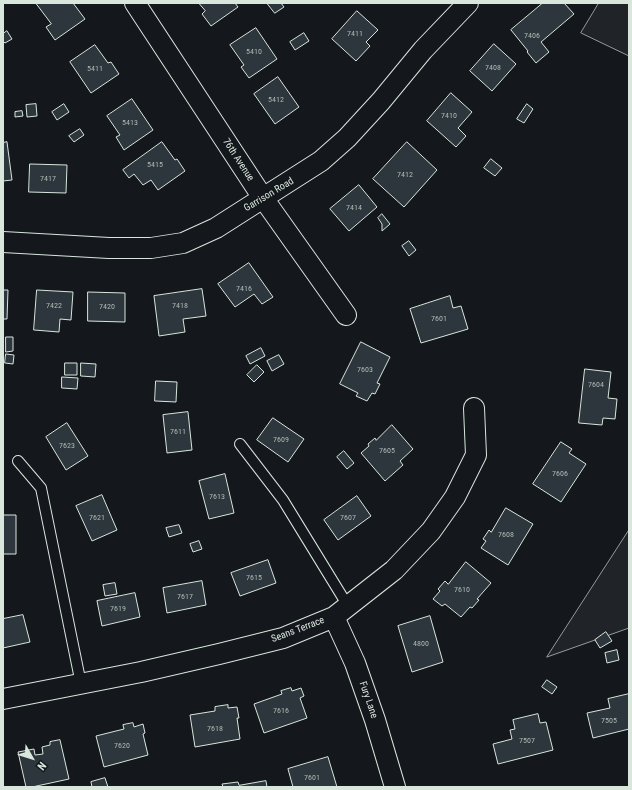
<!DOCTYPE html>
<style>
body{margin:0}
#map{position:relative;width:632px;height:790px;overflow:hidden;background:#14181c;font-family:"Roboto Condensed",sans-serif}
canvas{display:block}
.frame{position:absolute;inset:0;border:4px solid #d8e6dc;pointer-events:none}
.north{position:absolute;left:12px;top:738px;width:40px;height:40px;-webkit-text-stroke:3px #14181c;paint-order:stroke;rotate:129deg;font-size:11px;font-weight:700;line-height:16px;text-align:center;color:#d8e6dc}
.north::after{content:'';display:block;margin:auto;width:14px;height:18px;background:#d8e6dc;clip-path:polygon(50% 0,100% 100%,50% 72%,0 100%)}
</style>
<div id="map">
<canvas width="632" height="790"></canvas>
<div class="frame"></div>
<div class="north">N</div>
</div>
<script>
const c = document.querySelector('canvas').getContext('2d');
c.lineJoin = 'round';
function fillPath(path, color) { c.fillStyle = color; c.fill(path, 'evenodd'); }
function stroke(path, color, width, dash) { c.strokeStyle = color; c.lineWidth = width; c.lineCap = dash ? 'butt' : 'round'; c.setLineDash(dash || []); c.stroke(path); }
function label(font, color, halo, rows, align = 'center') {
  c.font = font + ' "Roboto Condensed",sans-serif'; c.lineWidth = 3; c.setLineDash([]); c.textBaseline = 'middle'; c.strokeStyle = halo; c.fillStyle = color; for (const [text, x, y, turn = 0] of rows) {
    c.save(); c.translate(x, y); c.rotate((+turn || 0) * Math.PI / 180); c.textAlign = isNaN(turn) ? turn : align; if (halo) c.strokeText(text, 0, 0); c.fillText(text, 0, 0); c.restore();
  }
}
const green = new Path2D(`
 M599,3H629V56L581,33Z
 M629,530V628L547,657Z`);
const building = new Path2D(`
 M36,3H73L85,19L55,40L46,27L51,24Z
 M199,3H235L238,7L211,26L202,14L205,11Z
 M267,3H281L284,7L275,13Z
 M543,3H564L574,14L541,42L549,52L536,63L527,52L528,51L511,30Z
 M357,11L378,30L366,42L370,46L356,61L332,39Z
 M256,28L277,59L249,78L241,67L244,65L230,45Z
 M7,31L12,39L5,43L3,41V34Z
 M304,33L309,41L295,50L290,42Z
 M494,44L516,64L492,91L470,71Z
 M95,45L108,63L111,62L119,74L91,93L70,62Z
 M278,77L299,107L275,124L254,94Z
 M451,93L472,112L458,128L466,136L456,147L427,121Z
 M132,99L153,130L124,150L116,137L120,135L107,116Z
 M36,104L37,116L27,117L26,105Z
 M64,104L69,112L57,120L52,112Z
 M527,104L533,109L524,123L517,119Z
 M22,111L23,116L15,117V112Z
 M80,129L84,135L74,142L69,136Z
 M7,142L12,180L3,181V143Z
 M162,142L175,160L177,159L185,171L158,190L151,180L143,185L134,174L129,178L123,170Z
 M407,142L437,170L404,207L373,179Z
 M491,159L502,168L495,176L484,168Z
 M30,164L67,165L66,193L29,192Z
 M359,185L377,207L349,231L330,209Z
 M382,214L390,224L382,231V224L378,218Z
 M409,241L416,250L409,256L402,246Z
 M249,263L273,297L262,304L254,294L235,307L218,284Z
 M202,289L206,316L183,319L185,332L159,336L154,296Z
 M3,290H8L7,319H3Z
 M37,290L73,292L71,320L60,319L59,332L34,330Z
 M88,292L125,293V322L88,321Z
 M450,296L453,308L461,306L468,329L421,343L410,309Z
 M6,337H13V351L6,352Z
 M361,342L390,357L377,383L380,384L375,394L372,393L367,401L356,396L358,393L340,384Z
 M261,348L265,356L250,364L246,356Z
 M6,354L14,355L13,364L5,363Z
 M279,355L284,364L272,371L267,361Z
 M65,363H77V375H65Z
 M81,363L96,364L95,377L81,376Z
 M257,365L264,372L254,382L247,375Z
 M585,369L611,372L608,398L617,399L615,419L603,418L602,425L579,423Z
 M62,377L78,378L77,389L62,388Z
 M156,381L177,382L176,402L155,401Z
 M188,412L192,450L167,453L163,415Z
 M273,418L304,439L288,462L257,440Z
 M67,423L88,456L66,470L46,437Z
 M392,425L413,449L400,461L403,465L385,481L361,453L369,446L368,444L375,438L376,440Z
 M561,442L572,449L569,453L586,464L561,502L533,484Z
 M344,451L354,463L347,469L337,457Z
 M225,474L234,513L209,519L199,481Z
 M102,495L117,530L92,541L76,506Z
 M357,496L371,516L338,540L324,520Z
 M506,508L533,524L508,565L481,548L486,541L483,539L489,530L491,532Z
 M3,515H16V554H3Z
 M179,525L182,533L169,537L166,528Z
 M199,541L202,549L193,552L190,544Z
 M268,560L276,583L240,596L231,573Z
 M466,562L491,583L477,599L479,600L472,608L470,607L461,617L445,604L442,606L433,599L440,591L438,589L445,581L448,584Z
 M202,581L206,605L167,613L163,588Z
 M115,583L117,594L105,596L103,585Z
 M135,593L140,617L102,626L97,601Z
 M23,615L30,642L3,648V619Z
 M430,616L443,662L412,672L398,626Z
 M606,632L612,641L600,648L595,640Z
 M617,650L619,660L607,663L605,653Z
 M547,680L557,687L552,694L542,687Z
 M291,688L292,691L301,688L304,696L300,698L307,718L264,733L254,704L282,694L281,691Z
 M629,694V729L593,738L587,713L610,708L608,699Z
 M228,705V708L237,707L239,718H237L240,739L195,747L190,715L215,711V707Z
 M538,714L540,723L546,722L553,750L498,764L493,744L512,739L510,730L515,729L513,720Z
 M133,723L134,727L143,724L145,733L143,734L148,755L104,767L96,736L124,729L123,725Z
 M60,740L69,779L32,787H26L18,752L34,749L35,755L43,754L42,747L50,745V742Z
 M328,757L337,787H293L288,769Z
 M105,778L108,787H92L91,782Z
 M266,781L267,787H223L222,784L238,782L239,785Z`);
const lane = new Path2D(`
 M240,444L283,500L348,606
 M18,461L41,488L81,684`);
const street = new Path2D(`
 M135,3L263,198L346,315
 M3,242L109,248H151L183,243L216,228L321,161L347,138L381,101L423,50L468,3
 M334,617L355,663L375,720L395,787
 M3,699L141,672L219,654L283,638L334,617L394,570L431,531L455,497L476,455L474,408`);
const numberNames = [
 ["7411",355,34],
 ["7406",532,36],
 ["5410",254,52],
 ["7408",493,68],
 ["5411",95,69],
 ["5412",276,100],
 ["7410",449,116],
 ["5413",130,123],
 ["5415",155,165],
 ["7412",405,175],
 ["7417",48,179],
 ["7414",354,208],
 ["7416",244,289],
 ["7422",54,306],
 ["7418",180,306],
 ["7420",107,307],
 ["7601",439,319],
 ["7603",365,370],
 ["7604",596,385],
 ["7611",178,432],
 ["7609",281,440],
 ["7623",67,446],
 ["7605",387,451],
 ["7606",560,474],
 ["7613",217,497],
 ["7621",97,518],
 ["7607",348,518],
 ["7608",506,535],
 ["7615",254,578],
 ["7610",462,590],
 ["7617",185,597],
 ["7619",118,609],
 ["4800",421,644],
 ["7616",281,711],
 ["7505",609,721],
 ["7618",215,729],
 ["7507",527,741],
 ["7620",122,746],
 ["7601",312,778]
];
const streetNames = [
 ["76th Avenue",238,160,57],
 ["Garrison Road",269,195,-31],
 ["Seans Terrace",298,630,-21],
 ["Fury Lane",368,700,71]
];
fillPath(green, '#202428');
stroke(green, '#939e99', 1);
fillPath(building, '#2c363c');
stroke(building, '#d8e6dc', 1);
stroke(lane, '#d8e6dc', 12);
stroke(street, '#d8e6dc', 22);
stroke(lane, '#14181c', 10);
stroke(street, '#14181c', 20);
label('8px', '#adbab4', null, numberNames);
label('10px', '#d8e6dc', '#14181c', streetNames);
</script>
